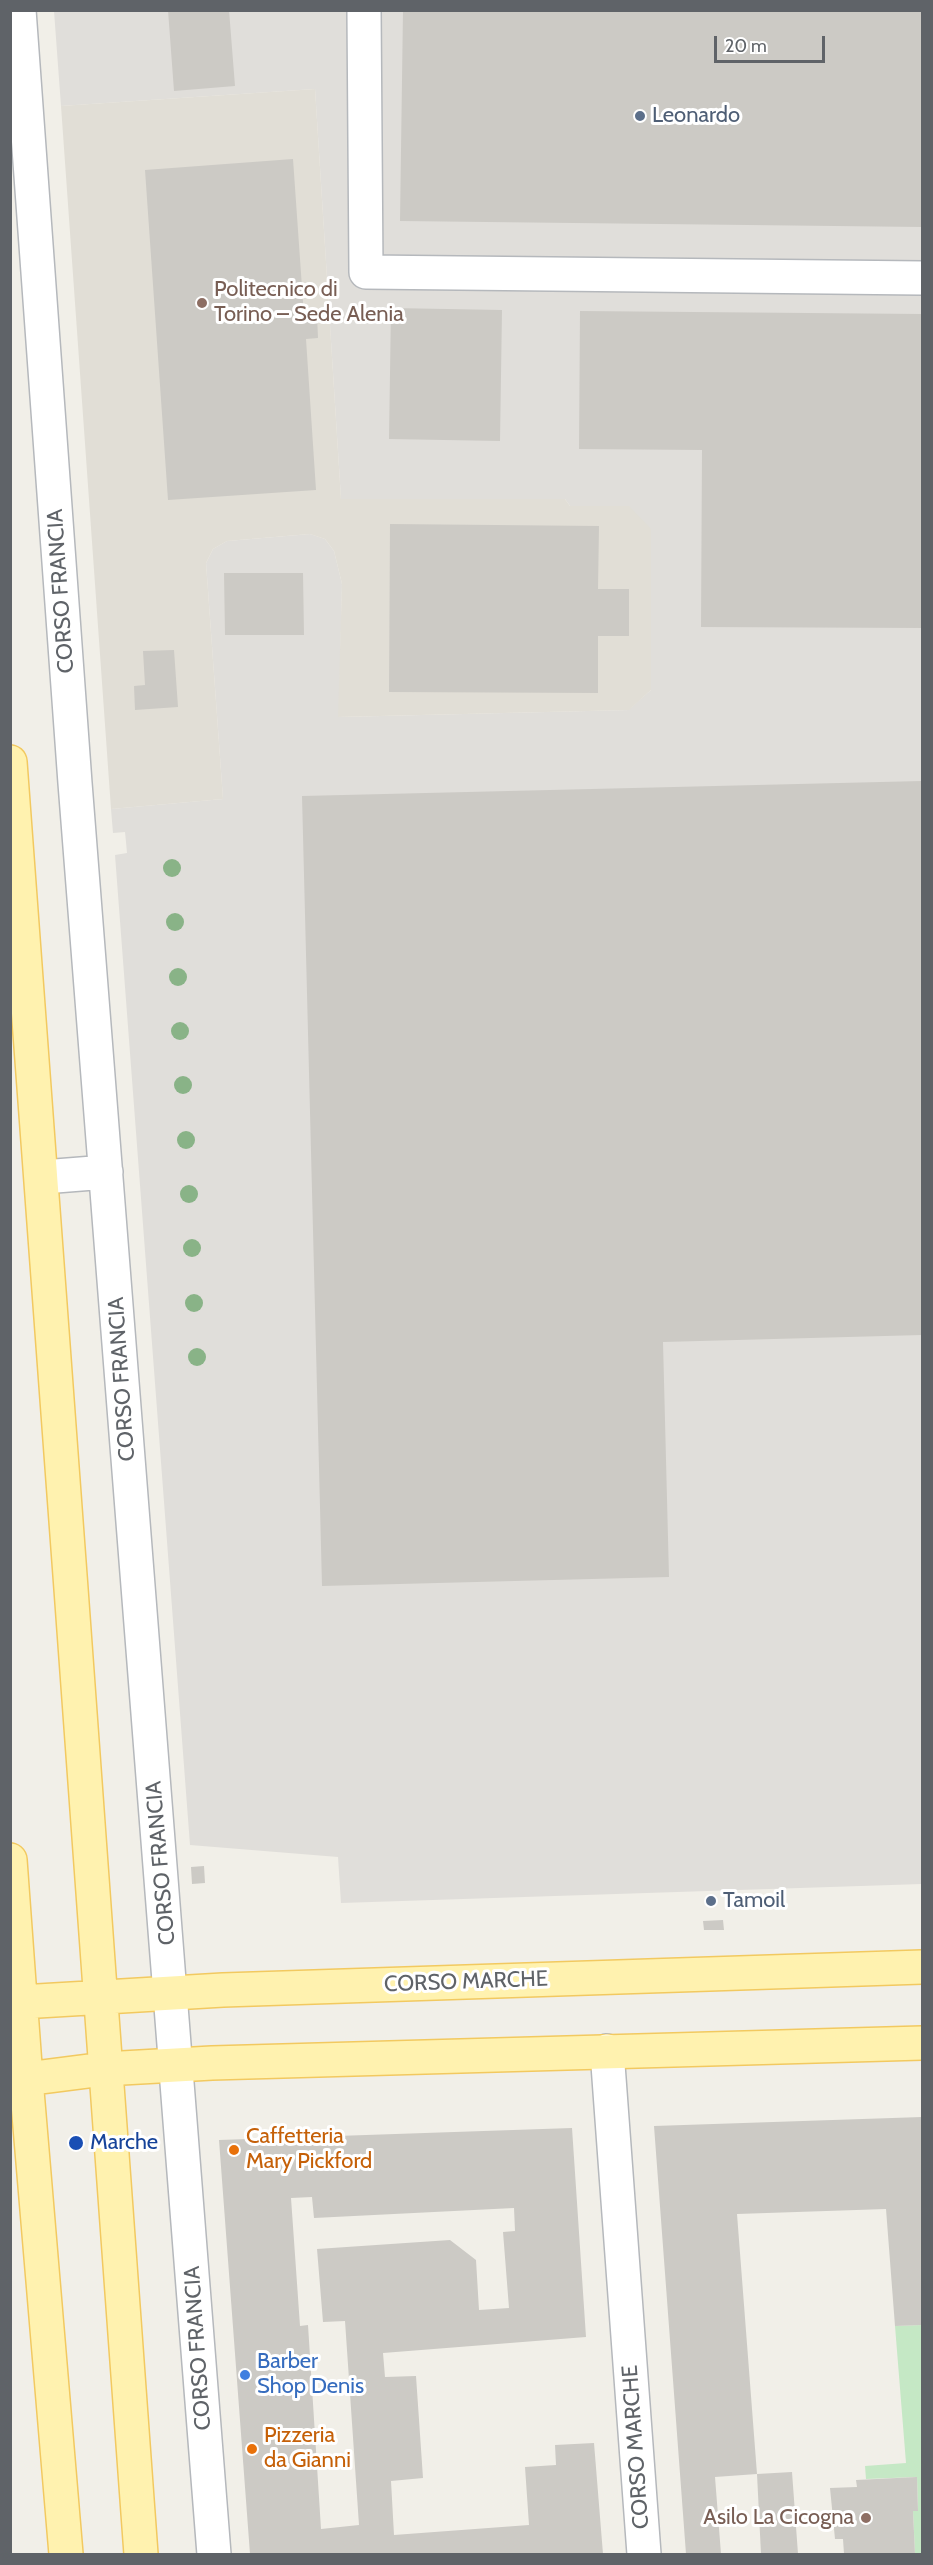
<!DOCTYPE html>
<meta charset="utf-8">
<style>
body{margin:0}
#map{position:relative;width:933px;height:2565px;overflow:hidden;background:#f1efe8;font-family:Cabin,sans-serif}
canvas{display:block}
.frame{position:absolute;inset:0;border:12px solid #5f6368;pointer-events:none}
.scale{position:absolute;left:714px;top:36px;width:111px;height:27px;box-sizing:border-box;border:3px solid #5f6368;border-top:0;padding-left:8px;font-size:18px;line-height:21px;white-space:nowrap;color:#5f6368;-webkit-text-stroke:4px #fff;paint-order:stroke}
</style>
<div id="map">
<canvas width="933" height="2565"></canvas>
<div class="frame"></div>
<div class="scale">20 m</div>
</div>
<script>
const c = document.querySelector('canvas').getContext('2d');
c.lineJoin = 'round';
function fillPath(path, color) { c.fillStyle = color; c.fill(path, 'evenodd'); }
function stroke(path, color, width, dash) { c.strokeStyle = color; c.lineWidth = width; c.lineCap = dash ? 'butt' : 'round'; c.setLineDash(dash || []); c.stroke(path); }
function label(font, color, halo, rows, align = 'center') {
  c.font = font + ' Cabin,sans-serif'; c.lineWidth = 6; c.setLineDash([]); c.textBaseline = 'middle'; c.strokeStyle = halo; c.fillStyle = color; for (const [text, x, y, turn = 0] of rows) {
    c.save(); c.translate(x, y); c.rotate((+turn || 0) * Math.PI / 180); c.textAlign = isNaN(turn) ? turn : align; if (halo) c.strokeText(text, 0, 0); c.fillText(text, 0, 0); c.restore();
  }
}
const industrial = new Path2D(`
 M54,11H922V1884L341,1903L338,1857L190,1845L115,855L127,853L126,842L125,832L113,833L111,809L223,799L206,563L213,549L227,541L310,534L325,539L334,551L342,584L339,717L628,710L651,690L629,507L570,506L565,499H341L315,89L61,106Z`);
const education = new Path2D(`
 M315,89L341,499H565L570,506H629L651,529V690L629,710L338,717L342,584L334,551L325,539L310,534L227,541L213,549L206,563L223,799L111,809L61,106Z`);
const green = new Path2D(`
 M922,2325V2554H915L913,2511H918L917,2477L866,2479L865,2466L906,2463L895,2326Z`);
const building = new Path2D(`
 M168,10H229L235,86L174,91Z
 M403,10H922V227L400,221Z
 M293,159L304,316L317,315L318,338L306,339L316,490L168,500L145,170Z
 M391,308L502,310L500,441L389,439Z
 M580,311L922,314V628L701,627L702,450L579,449Z
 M390,524L599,526L598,589H629V636H598V693L389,692Z
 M224,573H303L304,635H225Z
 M174,650L178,707L135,710L134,686L145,685L143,651Z
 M922,781V1335L663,1342L669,1577L322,1586L302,796Z
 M204,1866L205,1883L192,1884L191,1867Z
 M723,1920L724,1930H704L703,1921Z
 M922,2117V2325L895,2326L886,2209L737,2214L757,2474L715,2477L721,2554H686L654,2126Z
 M572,2128L586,2337L383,2353L385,2377L416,2376L423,2478L391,2481L394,2535L529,2525L525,2467L556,2465L555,2445L594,2443L603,2554H250L219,2140ZM312,2197L314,2218L514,2208L515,2231L503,2232L509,2308L479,2310L476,2260L450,2240L317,2249L323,2322L345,2321L359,2525L321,2529L308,2325L300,2326L291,2198Z
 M792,2472L798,2554H761L757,2474Z
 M917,2477L918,2511H913L915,2554H844L843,2539H835L830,2488L857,2487L856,2480Z`);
const minor = new Path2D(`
 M19,10L75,783L214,2554
 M364,10L366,272L922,278
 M43,1177L106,1172
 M607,2051L644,2554`);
const major = new Path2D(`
 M10,762C57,1359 95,1957 141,2554
 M10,1860L26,2079L66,2554
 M21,2002L223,1990L922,1967
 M26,2079L104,2069L212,2063L922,2043`);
const trees = [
 [172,868],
 [175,922],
 [178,977],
 [180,1031],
 [183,1085],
 [186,1140],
 [189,1194],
 [192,1248],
 [194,1303],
 [197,1357]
];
const markers = [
 [640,116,6,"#5c6f8a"],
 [202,303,6,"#8d6e63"],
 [711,1901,6,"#5c6f8a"],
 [76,2143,8,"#1a4fb4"],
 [234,2150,6,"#e8710a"],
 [245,2375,6,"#3f7fe0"],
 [252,2449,6,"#e8710a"],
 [866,2518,6,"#8d6e63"]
];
const serviceNames = [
 ["Leonardo",652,116],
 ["Tamoil",723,1901]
];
const educationNames = [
 ["Politecnico di",214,290],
 ["Torino – Sede Alenia",214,315],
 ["Asilo La Cicogna",854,2518,"right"]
];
const streetNames = [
 ["CORSO FRANCIA",61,591,-94],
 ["CORSO FRANCIA",122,1379,-94],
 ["CORSO FRANCIA",161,1863,-95],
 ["CORSO MARCHE",466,1982,-2],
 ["CORSO FRANCIA",198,2348,-94],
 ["CORSO MARCHE",636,2447,-94]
];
const foodNames = [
 ["Caffetteria",246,2137],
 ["Mary Pickford",246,2162],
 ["Pizzeria",264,2436],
 ["da Gianni",264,2461]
];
const transitNames = [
 ["Marche",90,2143]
];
const shopNames = [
 ["Barber",257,2362],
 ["Shop Denis",257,2387]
];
fillPath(industrial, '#e0deda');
fillPath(education, '#e1ded6');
fillPath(green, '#c5e8c5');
fillPath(building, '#cccac5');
stroke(minor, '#b5b8bc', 36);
stroke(major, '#f2c960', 36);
stroke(minor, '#fff', 33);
stroke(major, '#fff2af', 33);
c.fillStyle = '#89b387';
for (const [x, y] of trees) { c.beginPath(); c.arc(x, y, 9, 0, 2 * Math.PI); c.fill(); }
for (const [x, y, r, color] of markers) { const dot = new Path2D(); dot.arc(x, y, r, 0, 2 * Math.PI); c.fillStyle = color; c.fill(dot); stroke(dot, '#fff', 2); }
label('22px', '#4e5e75', '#fff', serviceNames, 'left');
label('22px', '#785e54', '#fff', educationNames, 'left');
label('22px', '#5f6368', '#fff', streetNames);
label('22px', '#c56008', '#fff', foodNames, 'left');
label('22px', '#164399', '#fff', transitNames, 'left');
label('22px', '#366cbe', '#fff', shopNames, 'left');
</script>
